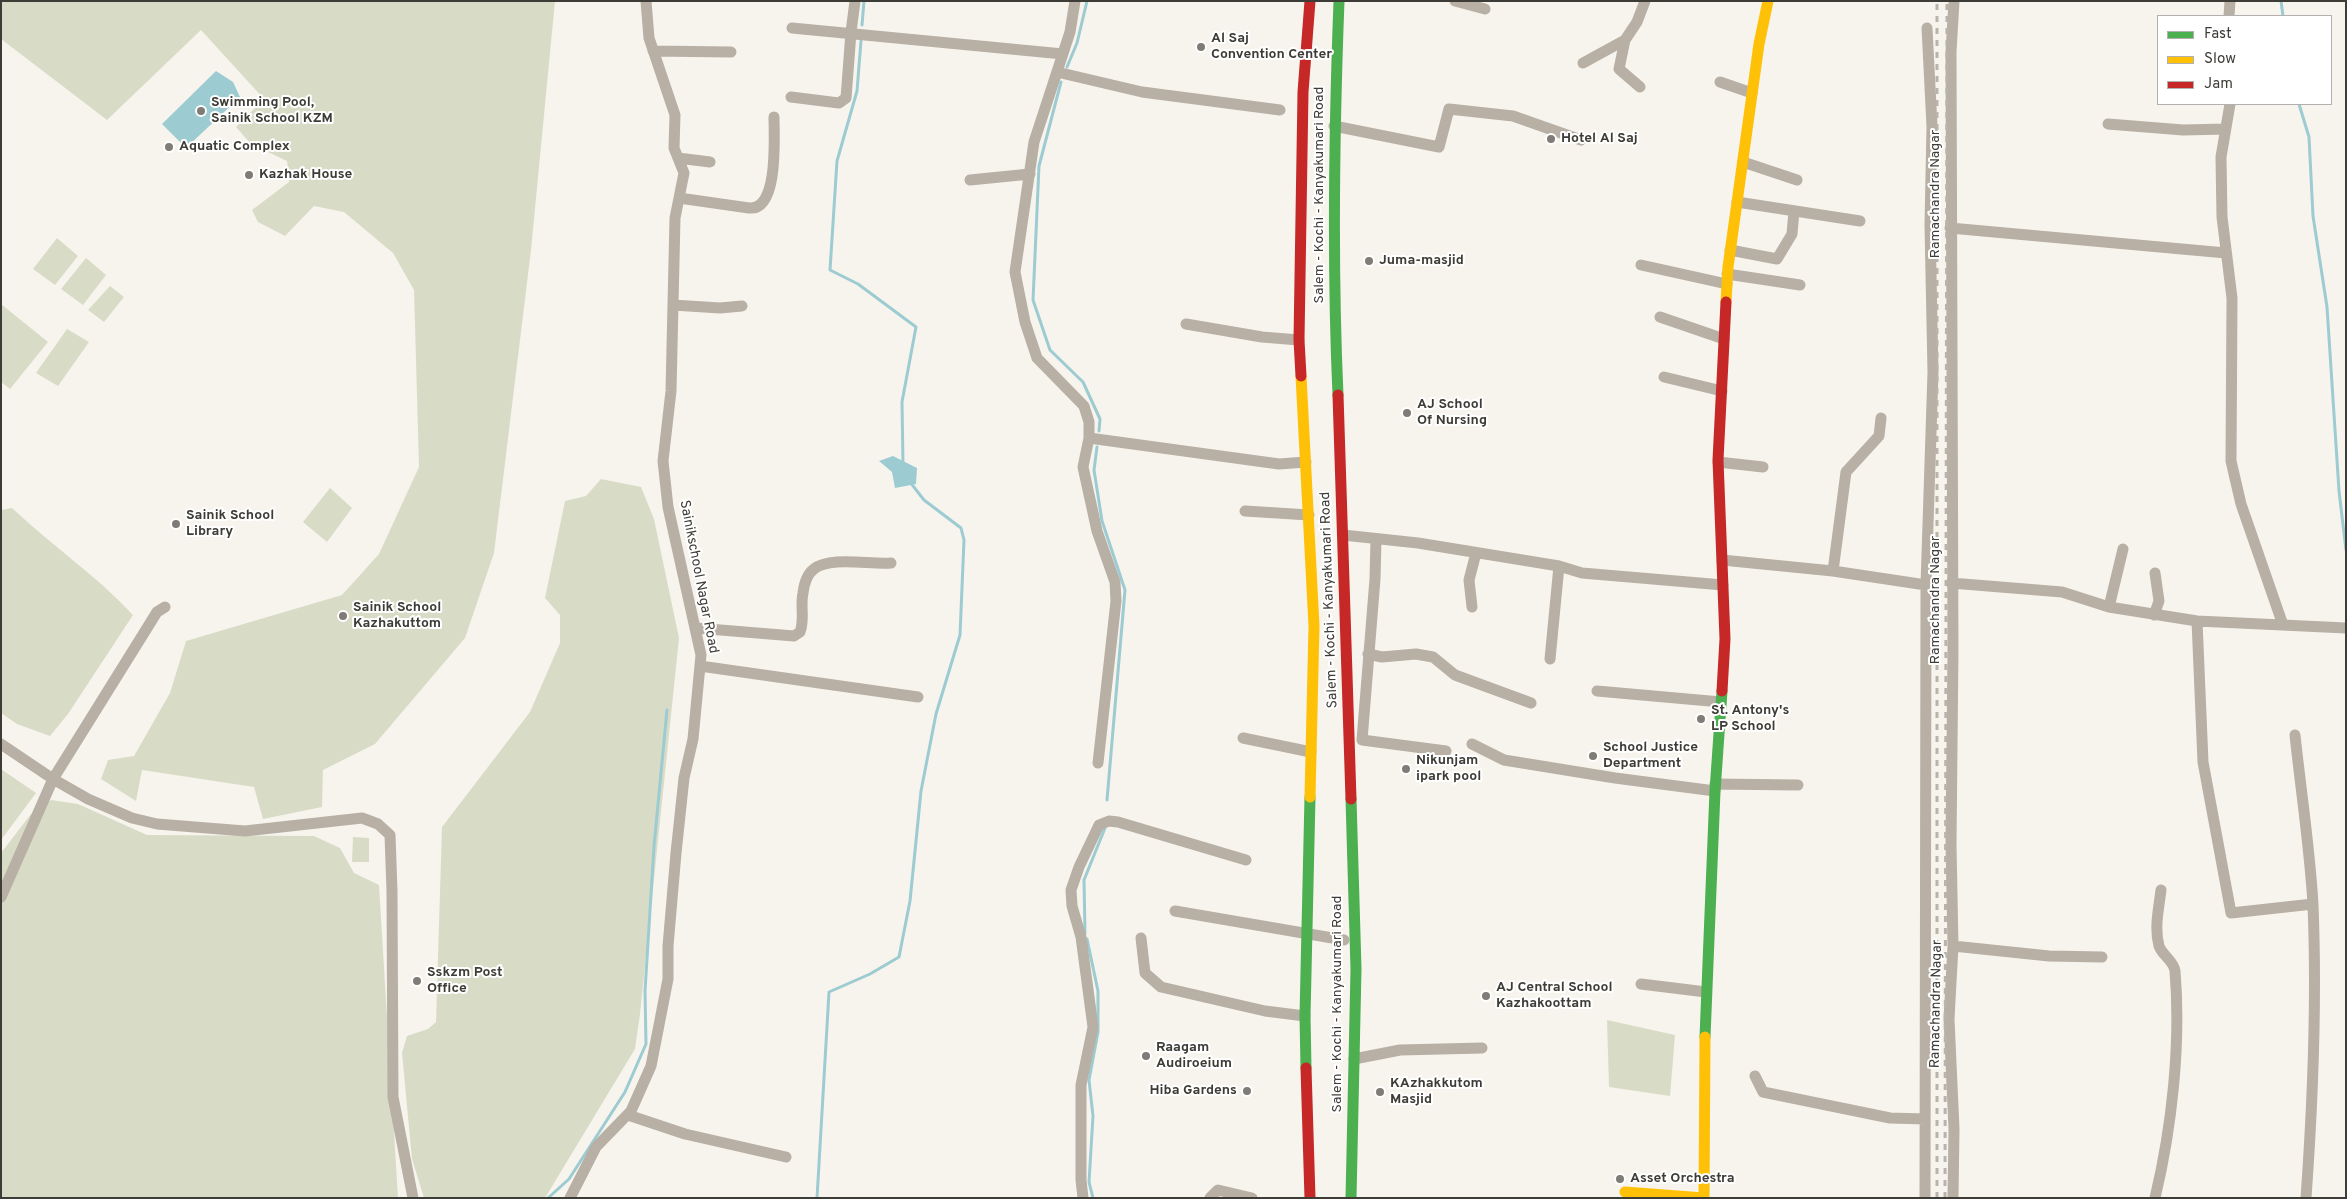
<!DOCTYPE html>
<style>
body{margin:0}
#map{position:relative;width:2347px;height:1199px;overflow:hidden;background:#f7f4ed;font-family:Overpass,sans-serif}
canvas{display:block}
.frame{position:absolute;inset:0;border:2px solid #3e3c37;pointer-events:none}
.legend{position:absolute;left:2157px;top:15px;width:175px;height:90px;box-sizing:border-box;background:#fff;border:1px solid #b2b1af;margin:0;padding:6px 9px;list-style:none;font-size:15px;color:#3e3c37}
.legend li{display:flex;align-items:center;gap:10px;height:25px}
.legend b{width:25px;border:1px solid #b2b1af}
</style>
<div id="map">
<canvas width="2347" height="1199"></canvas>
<div class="frame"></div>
<ul class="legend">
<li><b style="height:6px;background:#4caf50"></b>Fast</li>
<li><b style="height:6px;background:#ffc107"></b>Slow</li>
<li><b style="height:6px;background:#c62828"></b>Jam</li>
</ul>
</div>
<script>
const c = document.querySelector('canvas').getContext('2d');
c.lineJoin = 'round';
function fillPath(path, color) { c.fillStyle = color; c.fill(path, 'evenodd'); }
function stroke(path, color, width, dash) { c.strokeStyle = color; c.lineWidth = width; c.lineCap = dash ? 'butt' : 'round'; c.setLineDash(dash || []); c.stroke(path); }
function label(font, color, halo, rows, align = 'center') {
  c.font = font + ' Overpass,sans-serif'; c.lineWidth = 4; c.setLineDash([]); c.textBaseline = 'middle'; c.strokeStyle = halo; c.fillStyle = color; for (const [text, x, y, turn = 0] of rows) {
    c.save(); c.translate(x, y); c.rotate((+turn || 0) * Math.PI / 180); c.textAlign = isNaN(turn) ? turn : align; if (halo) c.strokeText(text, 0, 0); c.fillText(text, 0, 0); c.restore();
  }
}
const green = new Path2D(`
 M1,1H555L531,250L494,553L465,638L375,744L323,770L322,807L263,819L254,787L142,770L136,801L101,779L108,760L134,756L170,693L186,641L342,595L379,554L419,467L414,290L393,253L344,212L314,206L285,236L258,222L252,210L289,182L287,161L251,144L236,127L264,99L201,30L107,120L1,39Z
 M57,238L78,256L55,285L33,269Z
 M86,258L106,275L83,305L61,289Z
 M110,286L124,297L104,322L88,310Z
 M1,304L48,342L10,389L1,382Z
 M67,329L89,342L58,386L36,373Z
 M601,479L641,487L654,519L679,638L640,1014L635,1049L545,1198H424L412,1159L402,1053L407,1036L428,1029L436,1022L442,827L530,712L560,643V615L545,598L565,501L586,496Z
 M330,488L352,508L327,542L303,522Z
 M12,508C51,545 96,575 133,615L68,714L50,736L17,724L1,713V510Z
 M1,769L36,793L1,840Z
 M51,800L78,804L147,835L314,836L340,848L354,873L379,885L398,1198H1V853L31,814Z
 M353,837L369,838V862H352Z
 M1607,1020L1675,1035L1670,1096L1609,1087Z`);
const water = new Path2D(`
 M216,71L233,82L240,97L186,148L162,124Z
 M893,456L917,468L916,484L895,488L892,472L879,461Z`);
const stream = new Path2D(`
 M2281,1L2283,16
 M862,25L864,1
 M861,41L857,91L837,161L830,270L858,284L916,327L902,402L903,464
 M1067,67L1077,43L1087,1
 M1061,82L1039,166L1033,300L1050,350L1083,382L1100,419L1099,431
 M2299,104L2309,137L2313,216L2327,307L2339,491L2346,550
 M1097,447L1094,470L1102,521L1125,590L1107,800
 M1085,933L1084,880L1105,828
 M1087,939L1098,991V1032L1089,1080L1093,1116L1089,1182L1093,1198
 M548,1198L569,1179L625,1092L646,1044L645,991L654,846L667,710
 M817,1198L829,992L870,974L899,957L910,901L921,791L936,714L960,635L964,540L961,528L924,500L910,482`);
const street = new Path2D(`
 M1075,1L1070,32L1034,142L1015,272L1025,322L1037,358L1084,406L1089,422V438L1083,467L1097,531L1115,582L1116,601L1098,763
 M1455,1L1485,9
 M2229,16L2230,1
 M792,28L1063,54
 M1625,40L1619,69L1640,87
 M653,51L731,52
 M1583,63L1625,40L1637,22L1645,1
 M1057,72L1142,92L1280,110
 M1720,82L1752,93
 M791,97L839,103L846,98L851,32L855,1
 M2230,104L2221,157L2222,217L2232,298L2231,461L2241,504L2283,625
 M2108,124L2183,130L2225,129
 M1334,126L1439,147L1449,109L1513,116L1581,140
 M678,158L710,162
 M1743,162L1797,180
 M970,180L1030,174
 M679,198L749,208C779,211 774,137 774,117
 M1737,202L1860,221
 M1950,228L2226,253
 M1730,250L1777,259L1792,234L1794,211
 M1641,265L1727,284
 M1727,274L1800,285
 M673,305L720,308L742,306
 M1660,317L1724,339
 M1186,324L1262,337L1299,340
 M1664,377L1722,391
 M1089,438L1279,464L1306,462
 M1718,462L1763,467
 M1245,511L1309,515
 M1343,535L1418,543L1559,566L1582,573L1723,585
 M1376,539L1375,579L1362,740L1446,751
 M1722,560L1833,571L1926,585L1925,1198
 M1833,571L1846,472L1879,436L1881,418
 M1951,583L2062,592L2109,607L2197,621L2346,628
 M1926,585L1933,372L1930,225L1932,126L1927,28
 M1472,607L1469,580L1476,553
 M2109,607L2123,549
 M2154,615L2159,601L2155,573
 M2197,621L2203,762L2231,913L2313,904
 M696,628L794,636L800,632C805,620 800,606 803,593C804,585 807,574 814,569C830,556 871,565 891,563
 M1368,654L1382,657L1416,654L1433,657L1455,675L1531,703
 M1550,659L1559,566
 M700,666L918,697
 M1597,691L1721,702
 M2295,735C2301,792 2310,849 2313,905C2317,1003 2313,1100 2306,1198
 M1243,738L1311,752
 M1,744L53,779L88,799L132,818L157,824L245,831L362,818L378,824L390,835L392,891L393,1097L413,1198
 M1472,744L1504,760L1615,778L1715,791
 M1715,784L1798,785
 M1,897L53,779L157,612L165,607
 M1175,911L1344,940
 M1141,938L1145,973L1161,987L1265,1011L1305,1016
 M1953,946L2049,956L2102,957
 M1641,984L1706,992
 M1354,1059L1400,1050L1482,1048
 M1755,1076L1763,1092L1890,1118L1925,1119
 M628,1115L685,1134L786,1157
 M570,1198L596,1147L631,1111L651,1066L668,979V946L676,853L684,778L693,739L701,655L668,507L663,461L671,391L675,218L684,173L674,148L675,115L649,38L646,1
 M1083,1198L1081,1180V1085L1093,1027L1081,937L1072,906L1071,890L1079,867L1099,825L1109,821L1118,822L1246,860
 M1210,1198L1218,1190L1252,1198
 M1953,1198L1954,1129L1949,1019L1953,946L1951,844L1953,649L1951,52L1954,1
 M2155,1198C2172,1127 2181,1044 2175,971C2174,961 2162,955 2159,946C2154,928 2159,907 2161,890`);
const fast = new Path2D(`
 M1338,395C1332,264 1334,133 1339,1
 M1351,799L1356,969L1351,1198
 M1705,1037L1715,791L1722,691
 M1306,1068L1305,1016L1310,797`);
const slow = new Path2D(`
 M1726,302L1728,267L1759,44L1768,1
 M1301,376L1314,626L1310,797
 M1625,1192L1704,1198L1705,1037`);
const jam = new Path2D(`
 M1301,376L1299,340L1303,92L1310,1
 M1338,395L1351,799
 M1722,691L1725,639L1718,460L1726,302
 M1306,1068L1310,1198`);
const rail = new Path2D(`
 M1937,1198V1
 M1945,1198L1947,1`);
const markers = [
 [1201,47,5,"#7f7c77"],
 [201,111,5,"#7f7c77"],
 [1551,139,5,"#7f7c77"],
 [169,147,5,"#7f7c77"],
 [249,175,5,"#7f7c77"],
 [1369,261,5,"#7f7c77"],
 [1407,413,5,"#7f7c77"],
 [176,524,5,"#7f7c77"],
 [343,616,5,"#7f7c77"],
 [1701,719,5,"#7f7c77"],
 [1593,756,5,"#7f7c77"],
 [1406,769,5,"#7f7c77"],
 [417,981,5,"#7f7c77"],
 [1486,996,5,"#7f7c77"],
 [1146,1056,5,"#7f7c77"],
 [1247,1091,5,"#7f7c77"],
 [1380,1092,5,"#7f7c77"],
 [1620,1179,5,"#7f7c77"]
];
const poiNames = [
 ["Al Saj",1211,39],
 ["Convention Center",1211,55],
 ["Swimming Pool,",211,103],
 ["Sainik School KZM",211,119],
 ["Hotel Al Saj",1561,139],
 ["Aquatic Complex",179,147],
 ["Kazhak House",259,175],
 ["Juma-masjid",1379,261],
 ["AJ School",1417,405],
 ["Of Nursing",1417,421],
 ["Sainik School",186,516],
 ["Library",186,532],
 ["Sainik School",353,608],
 ["Kazhakuttom",353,624],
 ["St. Antony's",1711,711],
 ["LP School",1711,727],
 ["School Justice",1603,748],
 ["Department",1603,764],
 ["Nikunjam",1416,761],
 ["ipark pool",1416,777],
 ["Sskzm Post",427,973],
 ["Office",427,989],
 ["AJ Central School",1496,988],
 ["Kazhakoottam",1496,1004],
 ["Raagam",1156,1048],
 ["Audiroeium",1156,1064],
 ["KAzhakkutom",1390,1084],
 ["Masjid",1390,1100],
 ["Hiba Gardens",1237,1091,"right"],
 ["Asset Orchestra",1630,1179]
];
const streetNames = [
 ["Ramachandra Nagar",1936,194,-90],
 ["Salem - Kochi - Kanyakumari Road",1320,195,-90],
 ["Sainikschool Nagar Road",698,577,79],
 ["Salem - Kochi - Kanyakumari Road",1330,600,-92],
 ["Ramachandra Nagar",1936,600,-90],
 ["Salem - Kochi - Kanyakumari Road",1338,1004,-90],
 ["Ramachandra Nagar",1937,1004,-89]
];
fillPath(green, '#d8dcc7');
fillPath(water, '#9ccbd2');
stroke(stream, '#9ccbd2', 3);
stroke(street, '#b8afa5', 11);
stroke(fast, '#4caf50', 11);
stroke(slow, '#ffc107', 11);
stroke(jam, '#c62828', 11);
stroke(rail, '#b8b3ac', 3, [6, 6]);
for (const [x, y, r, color] of markers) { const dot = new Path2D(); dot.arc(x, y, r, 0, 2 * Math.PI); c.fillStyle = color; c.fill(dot); stroke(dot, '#fff', 2); }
label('bold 14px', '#3e3c37', '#fff', poiNames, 'left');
label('14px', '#3e3c37', '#fff', streetNames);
</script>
